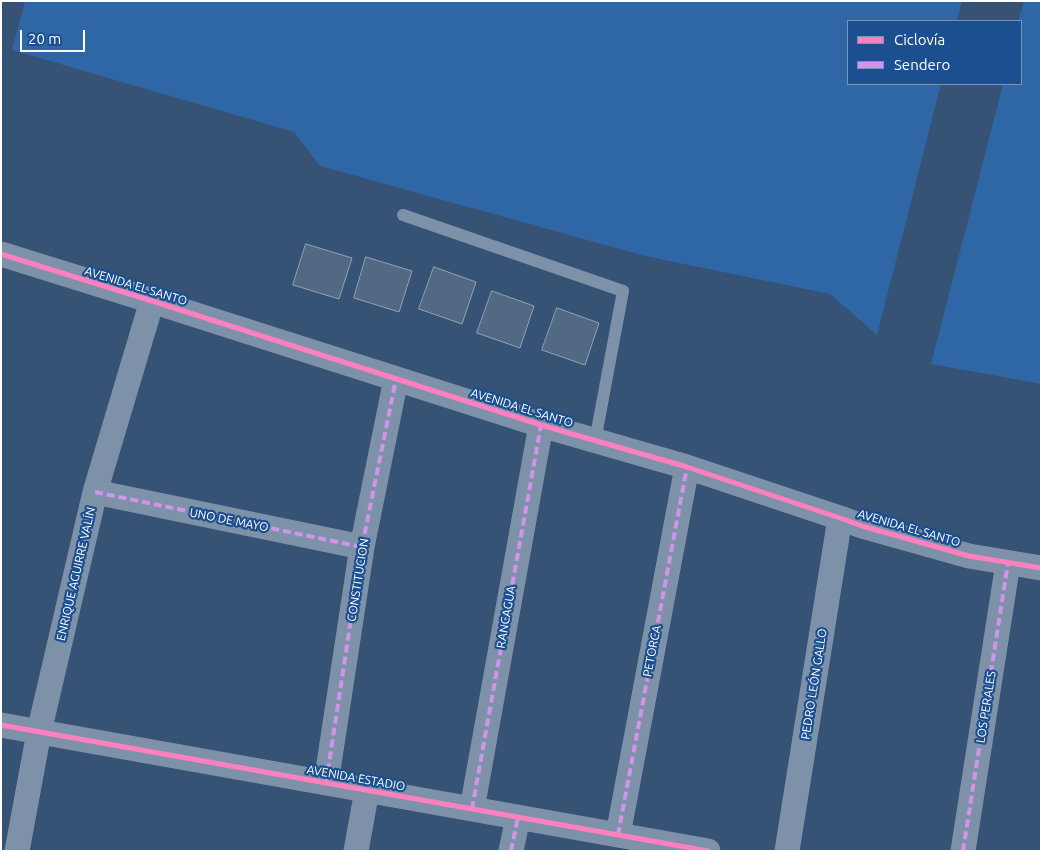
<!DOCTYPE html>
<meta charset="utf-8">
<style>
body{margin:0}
#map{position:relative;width:1042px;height:852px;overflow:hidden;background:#365274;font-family:Ubuntu,sans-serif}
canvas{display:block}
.frame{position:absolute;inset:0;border:2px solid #fff;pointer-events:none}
.legend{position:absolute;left:847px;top:20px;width:175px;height:65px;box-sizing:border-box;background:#1b4f8f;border:1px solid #7695bc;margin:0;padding:6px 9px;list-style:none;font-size:15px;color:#fff}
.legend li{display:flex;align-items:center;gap:10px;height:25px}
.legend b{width:25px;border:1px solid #7695bc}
.scale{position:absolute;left:20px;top:30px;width:65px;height:22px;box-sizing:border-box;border:2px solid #fff;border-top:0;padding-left:6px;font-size:15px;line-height:18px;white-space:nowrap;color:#fff;-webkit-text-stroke:4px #1b4f8f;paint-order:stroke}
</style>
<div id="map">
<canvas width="1042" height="852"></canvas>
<div class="frame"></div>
<ul class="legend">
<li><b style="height:6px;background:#ff80c0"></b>Ciclovía</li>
<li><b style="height:6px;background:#d193ec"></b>Sendero</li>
</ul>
<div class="scale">20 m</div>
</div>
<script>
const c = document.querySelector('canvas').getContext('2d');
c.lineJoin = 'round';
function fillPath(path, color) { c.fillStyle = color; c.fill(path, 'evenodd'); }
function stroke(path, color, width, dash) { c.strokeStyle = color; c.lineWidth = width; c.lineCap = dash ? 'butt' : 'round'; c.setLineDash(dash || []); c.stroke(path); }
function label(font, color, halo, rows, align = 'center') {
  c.font = font + ' Ubuntu,sans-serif'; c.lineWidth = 4.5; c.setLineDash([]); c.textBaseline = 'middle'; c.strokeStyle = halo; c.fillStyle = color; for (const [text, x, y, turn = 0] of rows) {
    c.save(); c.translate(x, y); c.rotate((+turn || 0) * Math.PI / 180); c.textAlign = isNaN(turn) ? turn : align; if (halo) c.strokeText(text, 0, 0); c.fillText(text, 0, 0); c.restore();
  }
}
const green = new Path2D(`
 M25,1H962L957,21H848V84H941L877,335L830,294L645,256L320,166L294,132L12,50Z
 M1024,1H1041V384L931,364L1003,84H1021V21H1018Z`);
const building = new Path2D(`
 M306,244L352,258L339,299L293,285Z
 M366,257L412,271L399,312L354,298Z
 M434,267L476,282L462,324L419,309Z
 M492,291L534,306L520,348L477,333Z
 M557,308L599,323L585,365L542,350Z`);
const lane = new Path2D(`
 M403,215L623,291L595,441`);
const street = new Path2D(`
 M1,254L152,301L541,425L687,467L840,518L862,526L969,556L1041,568
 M95,492L362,547
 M1,725L708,851
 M326,783L362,547L396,379
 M472,809L541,425
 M618,835L687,467
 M17,851L39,732L95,492L152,301
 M356,851L367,790
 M511,851L518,817
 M787,851L840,518
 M963,851L1008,563`);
const quiet = new Path2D(`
 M95,492L362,547
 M326,783L362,547L396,379
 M472,809L541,425
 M618,835L687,467
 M511,851L518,817
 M963,851L1008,563`);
const cycleway = new Path2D(`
 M1,254L152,301L541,425L687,467L840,518L862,526L969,556L1041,568
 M1,725L708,851`);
const streetNames = [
 ["AVENIDA EL SANTO",136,286,17],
 ["AVENIDA EL SANTO",522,408,17],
 ["UNO DE MAYO",229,520,11],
 ["AVENIDA EL SANTO",909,528,16],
 ["ENRIQUE AGUIRRE VALÍN",76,574,-77],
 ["CONSTITUCION",358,580,-81],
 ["RANCAGUA",506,617,-80],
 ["PETORCA",652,651,-79],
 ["PEDRO LEÓN GALLO",814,684,-81],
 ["LOS PERALES",986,707,-81],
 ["AVENIDA ESTADIO",356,778,10]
];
fillPath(green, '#2f66a5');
fillPath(building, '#526984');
stroke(building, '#92a2b6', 1);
stroke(lane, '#7d92a8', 12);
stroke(street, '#7d92a8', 25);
stroke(quiet, '#d193ec', 4, [8, 4]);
stroke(cycleway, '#ff80c0', 5);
label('12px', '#fff', '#1b4f8f', streetNames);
</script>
